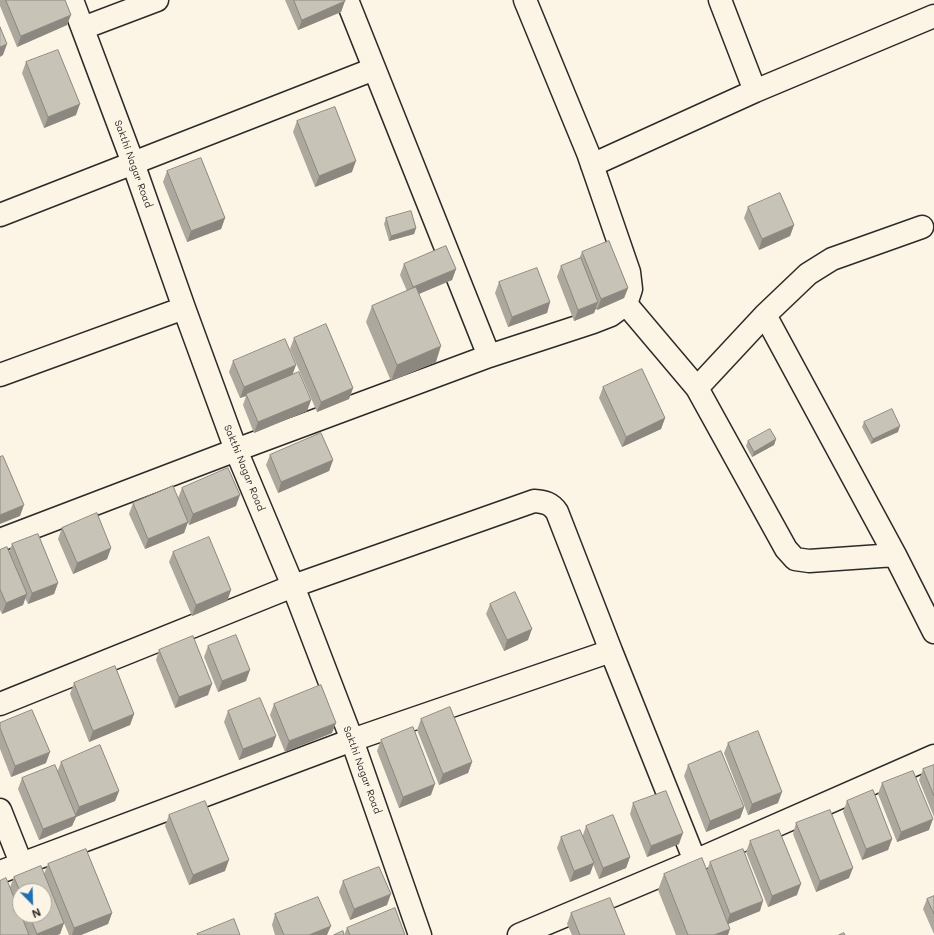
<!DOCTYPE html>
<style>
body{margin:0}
#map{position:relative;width:934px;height:935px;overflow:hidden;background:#fcf5e5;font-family:Mali,sans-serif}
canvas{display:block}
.north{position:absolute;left:12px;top:883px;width:40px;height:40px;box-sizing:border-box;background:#fcf5e5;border:1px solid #a8a49b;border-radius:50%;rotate:157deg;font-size:11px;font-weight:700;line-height:16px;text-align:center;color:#2b2b2b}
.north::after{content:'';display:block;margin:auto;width:14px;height:18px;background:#1f6fb2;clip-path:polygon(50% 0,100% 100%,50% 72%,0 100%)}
</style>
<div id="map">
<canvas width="934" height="935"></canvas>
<div class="north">N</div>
</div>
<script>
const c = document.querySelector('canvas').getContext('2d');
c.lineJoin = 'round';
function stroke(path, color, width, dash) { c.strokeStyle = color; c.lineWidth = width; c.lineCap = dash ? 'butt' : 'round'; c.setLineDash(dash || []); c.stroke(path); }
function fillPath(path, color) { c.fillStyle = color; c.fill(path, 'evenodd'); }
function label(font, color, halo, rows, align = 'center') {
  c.font = font + ' Mali,sans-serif'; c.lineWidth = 3.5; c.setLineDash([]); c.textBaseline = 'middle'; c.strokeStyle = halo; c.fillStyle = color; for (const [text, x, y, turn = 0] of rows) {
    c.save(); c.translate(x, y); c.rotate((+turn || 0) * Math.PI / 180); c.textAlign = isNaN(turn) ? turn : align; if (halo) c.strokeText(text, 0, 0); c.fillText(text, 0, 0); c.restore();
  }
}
const street = new Path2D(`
 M72,0L133,163L184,308L236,450L293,586L352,740L420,935
 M347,0L489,356
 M720,0L755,91
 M83,28L157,0
 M592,165L755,91L934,16
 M0,215L374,69
 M626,304L697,388L786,549L795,559L809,561L895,555
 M765,315L895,555L934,632
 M0,375L184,308
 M697,388L765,315L808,274L832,259L922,227
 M0,540L236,450L489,356L593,322L611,315L626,304L631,289L629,272L588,153L525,0
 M0,704L293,586L534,501C545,502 551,503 557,512L611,651
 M0,810L21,863
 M0,872L352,740L611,651L695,861
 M519,935L695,861L934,756`);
const wall = new Path2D(`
 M0,0H65L67,25L17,47L0,6Z
 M285,0H345L341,12L298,30Z
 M26,62L76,115L44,128L22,73Z
 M297,121L352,172L315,187L293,132Z
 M167,171L225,218L221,229L187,242L163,182Z
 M748,207L794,225L790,236L759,250L744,218Z
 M386,218L416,228L414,234L389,241L384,224Z
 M582,252L628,288L624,298L597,310L596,308L594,313L574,321L557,277L561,266L579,259Z
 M404,264L456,269L452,280L419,294L436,362L391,381L366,322L372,306L407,291L400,275Z
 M499,282L550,302L547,313L508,327L495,293Z
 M294,338L353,388L349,399L317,412L290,349Z
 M233,361L293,374L311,400L307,411L254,433L243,405L246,396L240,398L229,372Z
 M603,387L665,418L661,429L622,447L599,398Z
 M864,422L898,432L871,444L862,427Z
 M776,439L774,445L752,457L746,446L748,441Z
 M270,455L333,460L329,471L278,493L266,465Z
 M182,488L236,506L189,525L188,522L184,533L145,549L129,514L133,503L178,498Z
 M62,528L111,548L107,559L73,574L58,539Z
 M12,544L58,583L54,594L28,604L25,598L23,605L2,614L0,610V550L9,552Z
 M173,552L231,590L227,601L192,616L169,562Z
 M490,604L528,640L504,651L486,614Z
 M208,646L246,681L218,692L204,657Z
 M159,650L208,695L175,708L156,660Z
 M74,683L134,714L130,725L89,742L70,694Z
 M274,704L332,733L285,752L270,715Z
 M228,711L276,736L272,747L239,760L224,722Z
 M421,719L472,762L468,773L439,785L417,730Z
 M0,723L46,763L11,777L0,749Z
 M381,740L431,795L399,808L377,751Z
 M728,743L778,803L748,815L724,753Z
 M61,762L119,791L115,801L76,817L72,826L39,840L18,789L22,778L58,770Z
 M688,765L744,807L740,818L706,832L684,776Z
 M934,765V817L919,780L923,769Z
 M882,783L929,830L897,842L878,794Z
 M847,801L892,839L888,850L862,860L843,812Z
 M633,803L679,844L647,857L630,814Z
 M169,815L225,871L189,885L165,826Z
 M796,823L849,878L816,892L793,834Z
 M586,826L630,857L626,868L599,879L593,864L590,874L570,882L557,848L561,837L583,835Z
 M750,841L797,895L768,907L746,852Z
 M710,862L760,911L728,924V935H676L658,890L664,874L707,870Z
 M48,864L112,913L108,924L81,935H69L64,923L60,934L57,935H0L10,887L14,877L44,874ZM20,891L44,915H20Z
 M343,881L387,905L350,920L339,892Z
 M934,896V934L923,909L927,899Z
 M571,913L625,935H572L567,924Z
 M275,914L327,935H275L272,925Z
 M347,928L405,935H344Z`);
const shadedWall = new Path2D(`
 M345,1L341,12L298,30L302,20Z
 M71,15L67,25L17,47L21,36Z
 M7,44L3,55L0,57V47Z
 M80,104L76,115L44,128L48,117Z
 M356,161L352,172L315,187L319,176Z
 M225,218L221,229L187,242L191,231Z
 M794,225L790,236L759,250L762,239Z
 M416,228L414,234L389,241L391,236Z
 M456,269L452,280L409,298L413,287Z
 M628,288L624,298L597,310L601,299Z
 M550,302L547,313L508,327L512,317Z
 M598,302L594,313L574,321L578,310Z
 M441,346L436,362L391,381L397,365Z
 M296,365L292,376L246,394V396L240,398L244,387Z
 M353,388L349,399L317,412L321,402Z
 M311,400L307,411L254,433L258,422Z
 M665,418L661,429L622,447L626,437Z
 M900,426L898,432L871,444L873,439Z
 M776,439L774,445L752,457L754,452Z
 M333,460L329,471L278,493L281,482Z
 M240,495L236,506L189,525L193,514Z
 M24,505L20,516L0,524V515Z
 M188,522L184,533L145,549L148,539Z
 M111,548L107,559L73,574L77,563Z
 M58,583L54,594L28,604L32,593Z
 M231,590L227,601L192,616L196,605Z
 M27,594L23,605L2,614L6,603Z
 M532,629L528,640L504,651L507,640Z
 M250,670L246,681L218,692L222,681Z
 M212,684L208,695L175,708L179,697Z
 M134,714L130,725L89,742L93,731Z
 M336,723L332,733L285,752L289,741Z
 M276,736L272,747L239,760L243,749Z
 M50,752L46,763L11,777L15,766Z
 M472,762L468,773L439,785L443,774Z
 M435,784L431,795L399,808L403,797Z
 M119,791L115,801L76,817L72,826L39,840L43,829L75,816L79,807Z
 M782,792L778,803L748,815L752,804Z
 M744,807L740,818L706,832L710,821Z
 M933,819L929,830L897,842L901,832Z
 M683,833L679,844L647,857L651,846Z
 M892,839L888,850L862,860L866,849Z
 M630,857L626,868L599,879L603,868Z
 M229,860L225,871L189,885L193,875Z
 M594,863L590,874L570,882L574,871Z
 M853,868L849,878L816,892L820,881Z
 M801,884L797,895L768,907L772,896Z
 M391,894L387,905L350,920L354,909Z
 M763,901L760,911L726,925L730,914Z
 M112,913L108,924L81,935H72L74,928Z
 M64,923L60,934L57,935H36L37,934Z
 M331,926L327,935H309Z
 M730,929L728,935H714Z`);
const building = new Path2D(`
 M6,0H65L71,15L21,36Z
 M294,0H345V1L302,20Z
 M0,27L7,44L0,47Z
 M58,50L80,104L48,117L26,62Z
 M335,107L356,161L319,176L297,121Z
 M201,158L225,218L191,231L167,171Z
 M780,193L794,225L762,239L748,207Z
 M411,211L416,228L391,236L386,218Z
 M609,241L628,288L601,299L582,252Z
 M446,246L456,269L413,287L404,264Z
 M581,258L598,302L578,310L561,266Z
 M537,268L550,302L512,317L499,282Z
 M416,287L441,346L397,365L372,306Z
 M326,324L353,388L321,402L294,338Z
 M285,339L296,365L244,387L233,361Z
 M642,369L665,418L626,437L603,387Z
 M299,372L311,400L258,422L246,394Z
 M892,409L900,426L873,439L864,422Z
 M770,429L776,439L754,452L748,441Z
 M321,433L333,460L281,482L270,455Z
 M3,456L24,505L0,515V457Z
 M228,468L240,495L193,514L182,488Z
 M173,486L188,522L148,539L133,503Z
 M97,513L111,548L77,563L62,528Z
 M38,534L58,583L32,593L12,544Z
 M209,537L231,590L196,605L173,552Z
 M7,547L27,594L6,603L0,589V550Z
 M515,592L532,629L507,640L490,604Z
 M236,635L250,670L222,681L208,646Z
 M193,636L212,684L179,697L159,650Z
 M115,666L134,714L93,731L74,683Z
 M321,685L336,723L289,741L274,704Z
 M260,698L276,736L243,749L228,711Z
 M450,707L472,762L443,774L421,719Z
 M32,710L50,752L15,766L0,728V723Z
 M413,727L435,784L403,797L381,740Z
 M758,731L782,792L752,804L728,743Z
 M100,745L119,791L79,807L61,762Z
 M721,751L744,807L710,821L688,765Z
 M55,765L76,816L43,829L22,778Z
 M934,765V796L923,769Z
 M913,771L933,819L901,832L882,783Z
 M873,790L892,839L866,849L847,801Z
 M666,791L683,833L651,846L633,803Z
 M205,801L229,860L193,875L169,815Z
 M830,810L853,868L820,881L796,823Z
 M613,815L630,857L603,868L586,826Z
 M580,830L594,863L574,871L561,837Z
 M779,830L801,884L772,896L750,841Z
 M86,849L112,913L74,928L48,864Z
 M743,849L763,901L730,914L710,862Z
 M702,858L730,929L714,935H688L664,874Z
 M41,866L64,923L37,934L29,915H44V891H20V892L14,877Z
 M379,867L391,894L354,909L343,881Z
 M6,878L20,912V915H21L29,935H0V881Z
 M934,896V914L927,899Z
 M318,897L331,926L309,935H284L275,914Z
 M610,898L625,935H580L571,913Z
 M395,908L405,935H350L347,928Z
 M234,919L240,935H198L197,934Z
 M343,931L344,935H334Z
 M844,933L845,935H839Z`);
const streetNames = [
 ["Sakthi Nagar Road",133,164,70],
 ["Sakthi Nagar Road",244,468,68],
 ["Sakthi Nagar Road",362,770,70]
];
stroke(street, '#2b2b2b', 25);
stroke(street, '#fcf5e5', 22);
fillPath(wall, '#aca89d');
fillPath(shadedWall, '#8c8880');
fillPath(building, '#c8c3b7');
stroke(building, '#8c8880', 1);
label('10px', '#2b2b2b', '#fcf5e5', streetNames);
</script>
